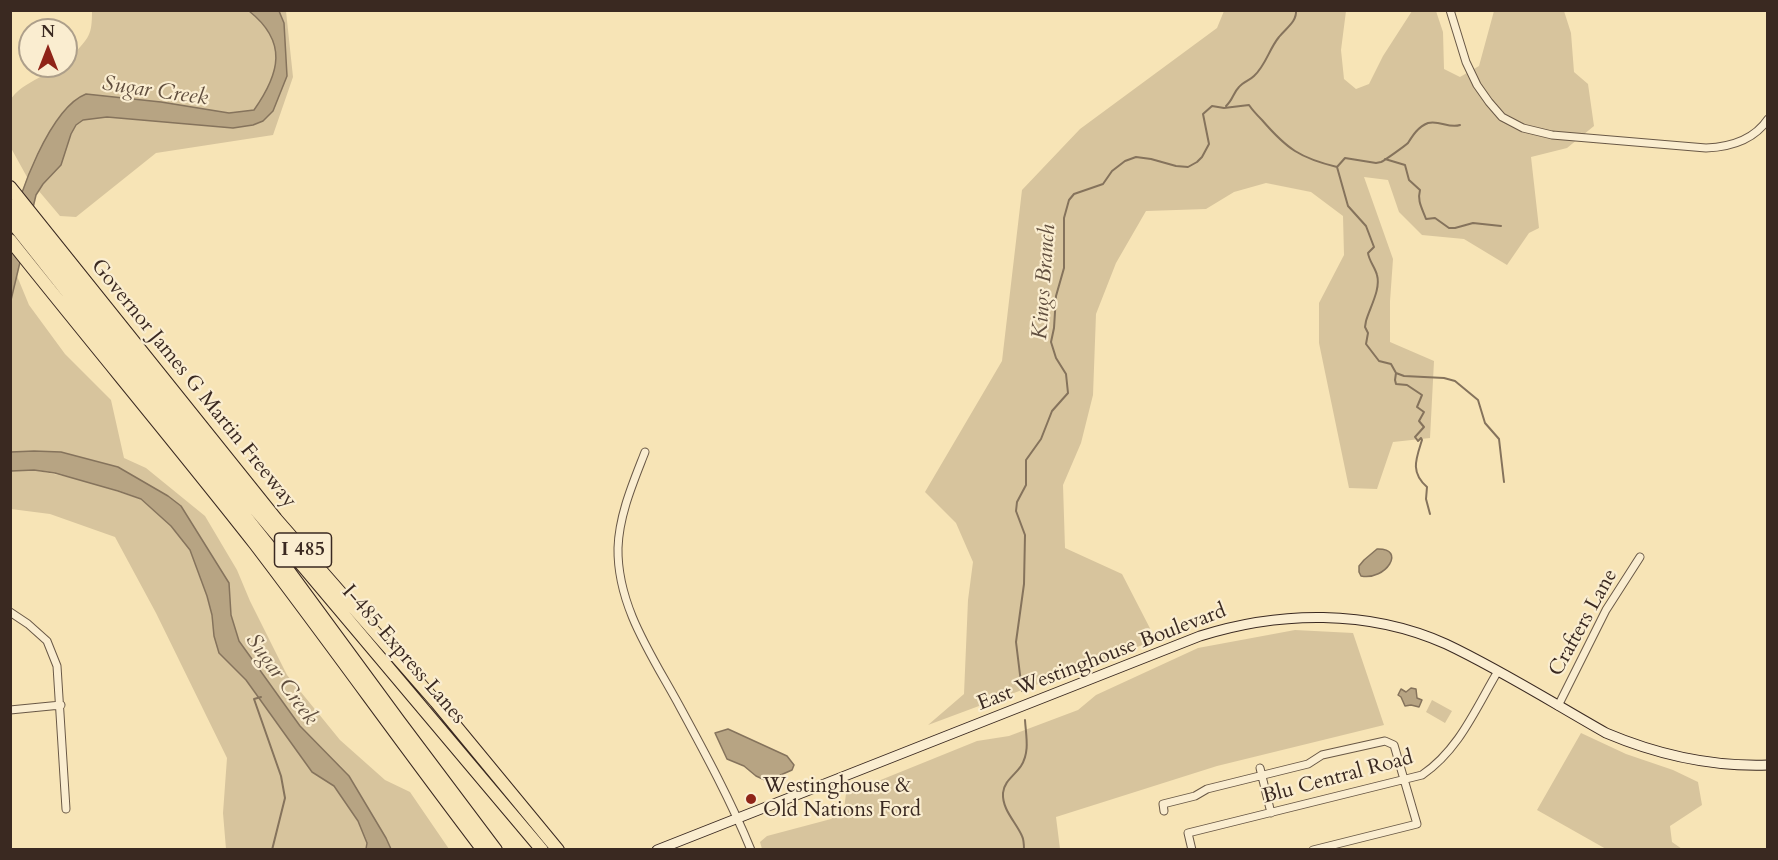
<!DOCTYPE html>
<style>
body{margin:0}
#map{position:relative;width:1778px;height:860px;overflow:hidden;background:#f7e4b6;font-family:Cardo,serif}
canvas{display:block}
.frame{position:absolute;inset:0;border:12px solid #3a2921;pointer-events:none}
.north{position:absolute;left:18px;top:18px;width:60px;height:60px;box-sizing:border-box;background:#faedd0;border:2px solid #ad9f8a;border-radius:50%;rotate:0deg;font-size:16px;font-weight:700;line-height:24px;text-align:center;color:#3a2921}
.north::after{content:'';display:block;margin:auto;width:21px;height:27px;background:#8f2418;clip-path:polygon(50% 0,100% 100%,50% 72%,0 100%)}
</style>
<div id="map">
<canvas width="1778" height="860"></canvas>
<div class="frame"></div>
<div class="north">N</div>
</div>
<script>
const c = document.querySelector('canvas').getContext('2d');
c.lineJoin = 'round';
function fillPath(path, color) { c.fillStyle = color; c.fill(path, 'evenodd'); }
function stroke(path, color, width, dash) { c.strokeStyle = color; c.lineWidth = width; c.lineCap = dash ? 'butt' : 'round'; c.setLineDash(dash || []); c.stroke(path); }
function label(font, color, halo, rows, align = 'center') {
  c.font = font + ' Cardo,serif'; c.lineWidth = 4.5; c.setLineDash([]); c.textBaseline = 'middle'; c.strokeStyle = halo; c.fillStyle = color; for (const [text, x, y, turn = 0] of rows) {
    c.save(); c.translate(x, y); c.rotate((+turn || 0) * Math.PI / 180); c.textAlign = isNaN(turn) ? turn : align; if (halo) c.strokeText(text, 0, 0); c.fillText(text, 0, 0); c.restore();
  }
}
const green = new Path2D(`
 M92,11H286L293,77L273,135L156,153L76,217L60,216L27,177L11,148V99C22,83 41,80 54,66H66V53L67,52L72,56C89,37 92,36 92,11Z
 M1224,11H1346L1341,50L1344,79L1356,89L1369,84L1383,56L1412,11H1436L1443,32L1444,69L1460,77L1479,66L1494,11H1564L1571,33L1574,72L1588,84L1594,126L1567,148L1531,157L1539,228L1529,233L1507,265L1464,239L1422,235L1399,212L1388,180L1364,177L1393,259L1390,301V342L1434,361L1430,438L1393,442L1377,489L1349,488L1319,343V303L1344,255L1343,216L1311,192L1266,183L1234,192L1206,209L1146,211L1116,263L1096,314L1093,395L1081,443L1063,485L1065,548L1122,574L1156,640L928,725L964,694L968,600L973,562L956,523L925,492L1002,361L1022,190L1080,129L1217,28Z
 M17,276L29,305L65,354L111,400L124,458L146,468L205,516L237,570L250,601L287,675L340,740L385,780L410,792L449,849H391L386,838L349,776L300,726L239,641L231,615L229,583L181,506L168,496L150,486L61,452H11L10,300Z
 M34,470L83,480L140,499L171,526L190,550L207,596L212,615L214,636L232,666L246,680L312,772L334,786L358,821L367,843L366,849H226L223,813L227,758L156,613L115,537L50,514L11,509L10,471Z
 M1295,630L1353,633L1384,725L1217,766L1056,817L1060,849H762L760,842L767,836L831,819L844,809L846,794L977,741L1009,736L1078,710L1096,695L1198,648Z
 M1432,700L1452,711L1445,723L1426,712Z
 M1581,733L1626,754L1673,770L1698,782L1702,805L1670,826L1672,842L1682,849H1606L1537,810Z`);
const water = new Path2D(`
 M249,11H279L284,23L287,76L273,111L263,121L253,125L233,128L107,117L83,120L76,125L71,134L61,165L43,184L36,195L11,300C11,279 7,251 11,231C18,195 50,108 86,94L161,102L229,113L254,110C280,73 288,42 249,11Z
 M34,451L61,452L118,467L168,496L181,506L229,583L231,615L239,641L300,726L349,776L386,838L391,849H366L367,843L358,821L334,786L312,772L246,680L219,653L214,636L212,615L207,596L190,550L171,526L141,499L118,491L55,473L34,470L11,471V452Z
 M1377,549C1407,548 1386,581 1361,576L1359,572V566L1364,560Z
 M1411,688L1416,689L1417,698L1422,700L1419,707L1411,705L1405,706L1401,697L1398,695L1401,689L1406,692Z
 M728,729L787,756L794,765L792,770L767,781L756,776L744,766L727,759L715,733Z`);
const stream = new Path2D(`
 M1226,106C1233,100 1233,93 1239,87C1243,82 1250,80 1254,76C1266,65 1269,49 1279,37C1286,28 1297,22 1296,10
 M1385,159L1405,165L1409,180L1420,190C1417,201 1422,208 1426,219L1435,218L1449,228H1455L1473,223L1501,226
 M1396,373L1404,376L1444,378L1455,381L1478,400L1485,423L1499,439L1504,482
 M1430,514L1426,499L1427,487C1410,472 1416,459 1422,440L1421,438L1418,441L1415,437L1424,427L1419,421L1424,412L1417,407L1422,395L1407,385L1396,384L1395,380L1396,373L1391,364L1379,361L1366,344L1368,333L1365,327L1366,321C1370,307 1381,289 1377,275C1375,267 1369,261 1368,253L1374,247L1366,226L1348,206L1337,167L1345,158L1376,163L1381,162C1384,161 1406,145 1408,143C1413,135 1418,127 1428,123C1440,120 1449,129 1460,125
 M1022,691L1016,642L1024,584L1025,535L1016,511L1017,502L1026,485V460L1041,439L1052,411L1068,393L1066,374L1056,358L1051,342L1054,328L1056,296L1064,268V218L1069,200L1074,194L1103,184L1112,171L1125,161L1136,157L1151,159L1176,166L1188,167L1197,162L1202,157L1209,144L1203,114L1212,106L1224,108L1249,105C1253,111 1257,115 1262,120C1287,149 1300,158 1337,167
 M261,697L254,699L281,776L285,798L272,850
 M1024,850C1024,845 1024,840 1022,836C1016,822 1002,810 1003,793C1004,781 1015,775 1021,766C1030,752 1026,736 1025,720`);
const minor = new Path2D(`
 M1450,10L1466,62L1477,85L1489,102L1502,117L1523,128L1552,135L1706,148C1730,147 1754,140 1768,119
 M645,452C633,483 619,515 618,548C617,607 653,657 680,707C705,753 731,801 751,850
 M10,612L28,624L47,641L57,666L66,809
 M1558,706L1606,610L1640,557
 M10,710L61,705
 M1260,768L1271,813
 M1164,811L1163,804L1195,796L1207,789L1308,764L1322,755L1385,741L1394,745L1417,824L1313,850
 M1192,850L1188,833L1422,775C1459,750 1476,708 1498,671`);
const secondary = new Path2D(`
 M657,850L1200,636C1279,611 1368,609 1446,644C1501,670 1553,703 1606,733C1658,755 1711,767 1768,765`);
const motorway = new Path2D(`
 M10,187L276,519L436,702L558,850
 M10,205L232,482L542,850
 M10,220L288,570L399,721L496,850
 M10,240C91,342 175,442 255,544C332,645 406,749 483,850`);
const markers = [
 [751,799,6,"#8f2418"]
];
const shields = [
 [303,550,57]
];
const shieldNames = [
 ["I 485",303,550]
];
const streetNames = [
 ["Governor James G Martin Freeway",193,384,51],
 ["Crafters Lane",1584,623,-61],
 ["I-485 Express Lanes",403,655,49],
 ["East Westinghouse Boulevard",1102,658,-21],
 ["Blu Central Road",1338,778,-15]
];
const poiNames = [
 ["Westinghouse &",763,787],
 ["Old Nations Ford",763,811]
];
const waterNames = [
 ["Sugar Creek",155,92,8],
 ["Kings Branch",1045,282,-86],
 ["Sugar Creek",281,680,54]
];
fillPath(green, '#d7c49d');
fillPath(water, '#b7a483');
stroke(water, '#85735c', 1.5);
stroke(stream, '#85735c', 2);
stroke(minor, '#695846', 9);
stroke(secondary, '#3a2921', 11);
stroke(motorway, '#3a2921', 14);
stroke(minor, '#faedd0', 7);
stroke(secondary, '#faedd0', 9);
stroke(motorway, '#f7e4b6', 12);
for (const [x, y, r, color] of markers) { const dot = new Path2D(); dot.arc(x, y, r, 0, 2 * Math.PI); c.fillStyle = color; c.fill(dot); stroke(dot, '#faedd0', 2); }
for (const [x, y, w] of shields) { const box = new Path2D(); box.roundRect(x - w / 2, y - 17, w, 34, 4.5); c.fillStyle = '#faedd0'; c.fill(box); stroke(box, '#3a2921', 1.5); }
label('bold 20px', '#3a2921', null, shieldNames);
label('21px', '#3a2921', '#faedd0', streetNames);
label('21px', '#3a2921', '#faedd0', poiNames, 'left');
label('italic 22px', '#604e3e', '#faedd0', waterNames);
</script>
